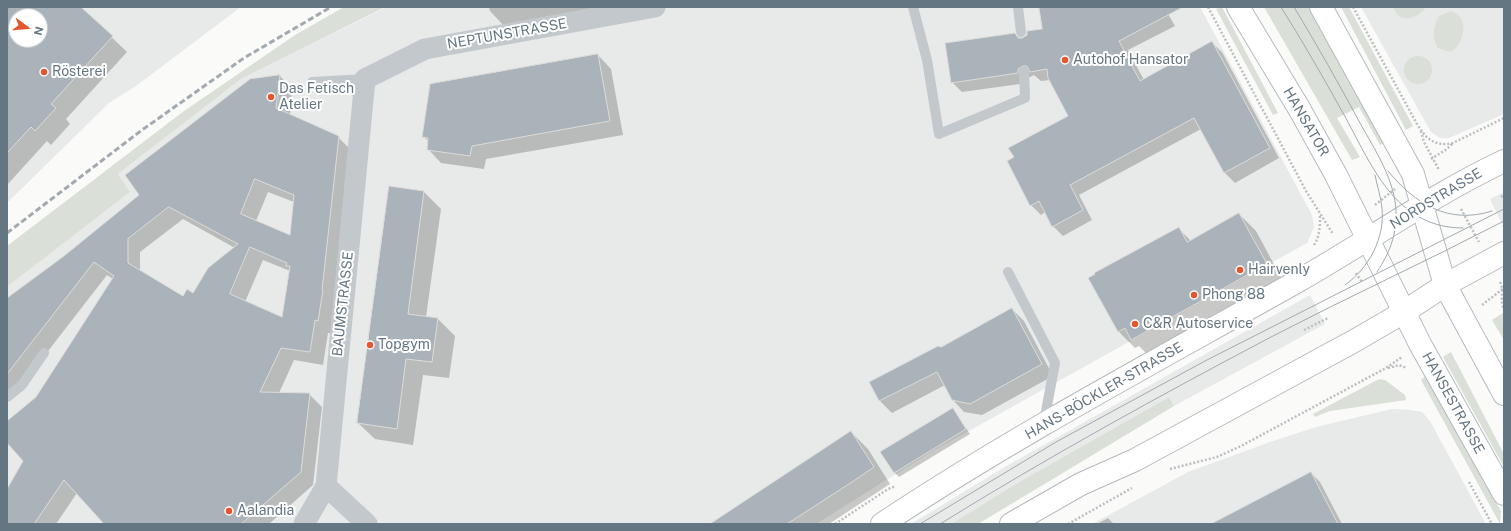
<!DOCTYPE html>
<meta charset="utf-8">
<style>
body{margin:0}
#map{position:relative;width:1511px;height:531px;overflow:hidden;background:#fafaf8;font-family:"Public Sans",sans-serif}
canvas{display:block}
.frame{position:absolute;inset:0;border:8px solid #657683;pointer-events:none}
.north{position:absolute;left:8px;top:8px;width:40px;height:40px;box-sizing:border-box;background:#fff;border:1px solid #c1c8cd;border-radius:50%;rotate:106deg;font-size:11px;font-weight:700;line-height:16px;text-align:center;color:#657683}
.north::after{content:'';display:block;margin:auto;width:14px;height:18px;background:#e4572e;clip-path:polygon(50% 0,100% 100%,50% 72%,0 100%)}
</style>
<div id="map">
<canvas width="1511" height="531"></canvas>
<div class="frame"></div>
<div class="north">N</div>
</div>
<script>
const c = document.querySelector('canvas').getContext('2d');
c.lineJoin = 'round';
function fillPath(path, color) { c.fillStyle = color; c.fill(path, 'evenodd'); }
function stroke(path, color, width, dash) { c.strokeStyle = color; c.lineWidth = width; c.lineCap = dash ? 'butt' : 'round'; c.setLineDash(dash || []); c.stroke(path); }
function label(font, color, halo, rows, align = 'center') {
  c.font = font + ' "Public Sans",sans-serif'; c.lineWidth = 4; c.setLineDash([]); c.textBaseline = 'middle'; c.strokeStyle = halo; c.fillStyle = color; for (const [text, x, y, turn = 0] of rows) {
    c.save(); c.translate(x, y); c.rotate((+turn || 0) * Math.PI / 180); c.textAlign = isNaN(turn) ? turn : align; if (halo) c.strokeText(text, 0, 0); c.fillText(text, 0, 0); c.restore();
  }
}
const built = new Path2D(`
 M7,7H241L136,86L109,103L7,203ZM16,16H40V40H16Z
 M386,7H1200L1312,215L1314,227L1307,243L931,452L816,524H7V287L130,192L118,174L241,79Z
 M1361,7H1504V114L1449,138H1440L1431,132Z
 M1504,192V228L1490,199Z
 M1310,295L1325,324L1174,406L1169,397L1019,482L951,524H911L1003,468Z
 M1392,409L1411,410L1422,412L1430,421L1486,524H1092L1188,472L1270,442L1316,427Z`);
const green = new Path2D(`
 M344,7H385L241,79L118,174L130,192L7,287V246L184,111L295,35Z
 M1222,7L1278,113L1273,115L1216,9Z
 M1264,7H1309L1347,69L1387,142L1380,145L1359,107L1337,118L1360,157L1352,160Z
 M1341,7H1349L1413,126L1406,130Z
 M1393,7H1426C1417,19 1400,25 1393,7Z
 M1451,11C1470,16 1465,45 1450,52L1438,48C1432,36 1433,28 1439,16Z
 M1404 70a14 14 0 1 1 28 0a14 14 0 1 1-28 0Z
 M1503,313L1504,314V340L1492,320Z
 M1451,352L1504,454V467L1443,357Z
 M1426,375L1501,511L1500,524L1421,380Z
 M1379,379L1385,380L1405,395L1406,400L1330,411L1315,417L1313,414Z
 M1169,397L1174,406L978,524H951L1019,482Z`);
const shadow = new Path2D(`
 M7,7H80L127,52L66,119L70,124L51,145L47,141L7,185ZM16,16H40V40H16Z
 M489,7H603L503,25L490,11Z
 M1040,7H1164L1175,26L1128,50L1144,80L1212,43L1222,52L1279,158L1235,183L1225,173L1201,129L1079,195L1092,220L1063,236L1053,226L1045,212L1041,215L1031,205L1069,117L1050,80L1041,81L1034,75L1028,78L1027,83L962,92L952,82L1014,34L1022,39L1043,30Z
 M598,55L611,69L623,135L486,159L484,169L441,163L428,149L429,142L423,136Z
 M280,76L292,89L290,115L338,137L351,150L331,333H328L323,365L294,360L279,393L309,394L322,407L313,485L269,524H106L77,493L56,524H7V491L24,461L7,442V423L36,397L113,279L107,275L24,382L7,396V300L141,196ZM268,192L294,202L291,236L256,221ZM183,219L235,248L193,294L183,298L140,271V252ZM263,260L290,271L283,318L245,302Z
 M390,188L424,192L441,209L426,317L438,319L455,336L449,378L423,375L413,445L375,439L358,423Z
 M1239,214L1256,231L1283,281L1149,356L1139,346L1135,348L1119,332L1178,228L1191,241Z
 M1012,309L1024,321L1053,376L982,415L964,412L952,399L945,385L892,413L880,401L870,382L941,348Z
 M953,409L970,434L899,477L894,472Z
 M851,432L868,449L890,484L829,524H712Z
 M1311,473L1320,482L1342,524H1214Z
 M1108,518L1114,524H1097Z`);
const building = new Path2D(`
 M7,7H81L113,36L51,104L56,108L35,131L31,127L7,153ZM16,16H40V40H16Z
 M1039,7H1183L1119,41L1140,81L1212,41L1270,148L1224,173L1194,118L1070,185L1083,210L1052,227L1039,201L1030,206L1007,161L1014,157L1008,148L1068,116L1048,78L1047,69L1030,72L1027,66H1023L1018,69V73L951,83L945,43L1015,33L1018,38H1022L1027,35V31L1042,29Z
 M598,54L610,121L472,146L470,156L427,150L428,138L422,137L430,84Z
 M280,75L276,108L339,136L322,290H323L318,321L315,320L310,352L281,348L260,392L310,393L301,472L241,524H104L64,480L34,524H7V489L23,461L7,443V421L36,397L114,276L94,262L7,374V298L64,256L139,195L125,175L250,79ZM255,179L294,195L290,235L241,214ZM169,207L238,244L208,268L193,293L187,289L183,296L128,263V239ZM250,247L287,263L286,266H290L282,317L230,294Z
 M389,186L424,191L408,314L438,318L432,362L406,359L397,429L357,423Z
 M1239,213L1267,264L1131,340L1125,328L1118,332L1088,278L1095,274L1094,273L1179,227L1187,242Z
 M1012,308L1042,364L970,404L952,400L937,372L879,401L869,382L938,346L941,347Z
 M953,408L966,429L894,473L880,452Z
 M851,431L874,467L852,482L787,524H710Z
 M1311,472L1338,524H1211Z`);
const path = new Path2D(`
 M1208,7L1306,191L1333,234
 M1353,7L1417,124C1426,139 1435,147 1453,143L1504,118
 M1421,131L1424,142L1439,170
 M1431,159L1447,149L1453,143
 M1501,197L1504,195
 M1375,205L1395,189
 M1461,209L1479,242
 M1314,245C1320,236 1320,225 1320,215
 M1356,273L1362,282
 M1500,282C1505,291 1499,300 1504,309
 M1482,305L1504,288
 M1304,330L1328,318
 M1388,368L1399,365L1407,368
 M1170,469L1217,457L1241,446L1386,368L1402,357
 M1469,482L1492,524
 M835,524L888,489L896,486
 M1068,524L1132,488`);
const lane = new Path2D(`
 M913,7L927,60L939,134L1025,98L1024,72
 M1018,7L1021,32
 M312,82L365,79
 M1008,272L1055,363L1044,422
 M7,397L22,385L44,353`);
const street = new Path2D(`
 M326,486L367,524
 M304,524L326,486L365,79L425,49L655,7`);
const secondary = new Path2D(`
 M1238,7L1300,110L1336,175L1420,344L1504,494
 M1321,7L1413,174L1445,285L1504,394`);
const primary = new Path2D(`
 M882,524C1016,435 1158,360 1298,281C1367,242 1432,195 1504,161
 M1011,524L1081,484L1135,460L1356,340L1404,312L1445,285L1504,253`);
const tram = new Path2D(`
 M1281,7C1303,42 1323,77 1343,113C1371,163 1394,228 1463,228
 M1294,7C1317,45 1339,84 1360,123C1375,150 1395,180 1396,212C1397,235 1389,254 1377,272
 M1388,171C1415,204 1449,225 1492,211
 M1345,285C1369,268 1385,238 1382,208C1381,197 1377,186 1375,175
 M920,524L1056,442L1205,361L1504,209
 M940,524C1048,457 1159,396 1271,337C1348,297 1427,261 1504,221`);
const rail = new Path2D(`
 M7,233L142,130L244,58L331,7`);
const markers = [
 [1065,60,4,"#e4572e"],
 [44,72,4,"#e4572e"],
 [271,97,4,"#e4572e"],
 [1240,270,4,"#e4572e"],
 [1194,295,4,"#e4572e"],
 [1135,324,4,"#e4572e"],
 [370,345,4,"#e4572e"],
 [229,511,4,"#e4572e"]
];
const streetNames = [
 ["NEPTUNSTRASSE",507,34,-10],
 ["HANSATOR",1306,122,60],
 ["NORDSTRASSE",1436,199,-31],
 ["BAUMSTRASSE",343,304,-84],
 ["HANS-BÖCKLER-STRASSE",1104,391,-30],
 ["HANSESTRASSE",1453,403,61]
];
const poiNames = [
 ["Autohof Hansator",1073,60],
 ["Rösterei",52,72],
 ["Das Fetisch",279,89],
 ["Atelier",279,105],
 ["Hairvenly",1248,270],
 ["Phong 88",1202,295],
 ["C&R Autoservice",1143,324],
 ["Topgym",378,345],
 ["Aalandia",237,511]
];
fillPath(built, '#e8e9e9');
fillPath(green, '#dadfd7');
fillPath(shadow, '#0003');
fillPath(building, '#aab3b9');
stroke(building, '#dcdcda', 1);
stroke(secondary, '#b3babf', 24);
stroke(primary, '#b5babe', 24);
stroke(path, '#bbbfc2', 2.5, [2, 2]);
stroke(lane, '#c3c8cc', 10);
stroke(street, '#c3c8cc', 21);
stroke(secondary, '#fff', 22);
stroke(primary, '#fff', 22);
stroke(tram, '#a2aab0', 1);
stroke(rail, '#a2aab0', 3, [6, 3]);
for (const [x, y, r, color] of markers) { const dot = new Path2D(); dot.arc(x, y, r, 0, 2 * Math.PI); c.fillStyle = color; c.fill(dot); stroke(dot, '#fff', 1.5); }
label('14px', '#657683', '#fff', streetNames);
label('14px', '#657683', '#fff', poiNames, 'left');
</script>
